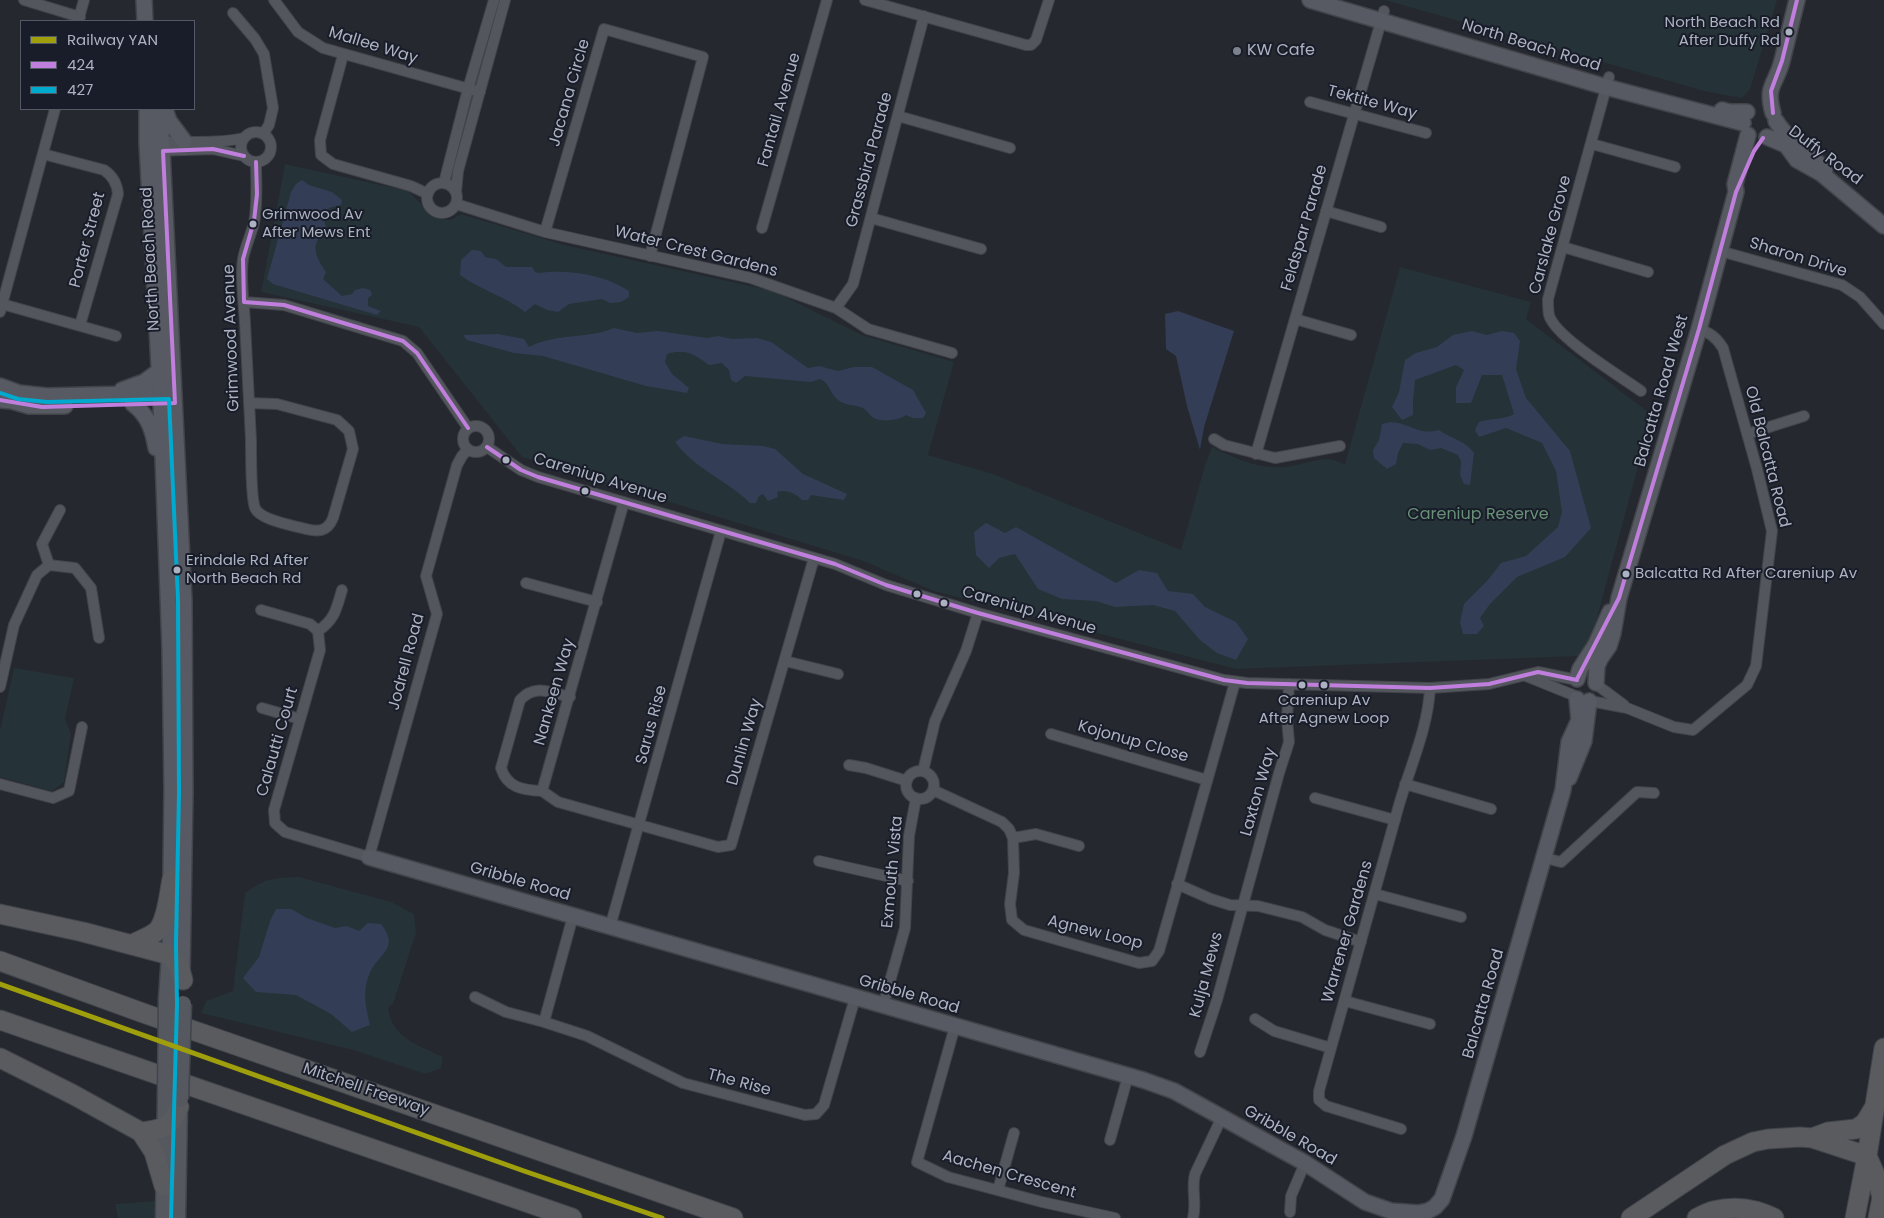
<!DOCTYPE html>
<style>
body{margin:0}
#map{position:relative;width:1884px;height:1218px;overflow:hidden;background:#25282f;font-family:Poppins,sans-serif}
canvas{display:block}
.legend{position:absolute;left:20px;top:20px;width:175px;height:90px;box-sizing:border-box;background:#191d29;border:1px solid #545966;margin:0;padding:6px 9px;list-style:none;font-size:15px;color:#adb2c2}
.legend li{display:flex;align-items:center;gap:10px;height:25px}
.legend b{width:25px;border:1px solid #545966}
</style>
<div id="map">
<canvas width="1884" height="1218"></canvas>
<ul class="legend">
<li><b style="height:6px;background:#9f9e0d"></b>Railway YAN</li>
<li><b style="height:6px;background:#c07fdc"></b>424</li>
<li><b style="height:6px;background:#00a9ce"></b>427</li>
</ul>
</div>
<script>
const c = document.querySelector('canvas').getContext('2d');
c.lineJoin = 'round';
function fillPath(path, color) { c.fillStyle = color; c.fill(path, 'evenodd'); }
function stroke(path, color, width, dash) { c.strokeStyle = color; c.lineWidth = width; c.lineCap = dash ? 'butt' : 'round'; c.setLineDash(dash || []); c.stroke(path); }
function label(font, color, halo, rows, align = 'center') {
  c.font = font + ' Poppins,sans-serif'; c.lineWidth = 4; c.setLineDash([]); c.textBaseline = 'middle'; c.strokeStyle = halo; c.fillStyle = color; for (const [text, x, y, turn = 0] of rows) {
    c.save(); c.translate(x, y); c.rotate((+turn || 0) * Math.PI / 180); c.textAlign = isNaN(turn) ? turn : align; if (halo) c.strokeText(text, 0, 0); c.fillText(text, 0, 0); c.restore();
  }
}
const green = new Path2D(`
 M1385,0H1777L1750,89L1742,98L1708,92Z
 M285,164L408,191L435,218L450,220L461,214L564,245L773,291L862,335L954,362L928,455L993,474L1181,550L1206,462L1212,447C1234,458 1258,469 1283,467C1298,466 1312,460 1326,459C1332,459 1339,462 1345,464L1400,267L1531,302L1526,319L1652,415L1591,640L1579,656L1236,669L934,591L863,561L522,457L419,327L261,292Z
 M14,668L74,678L65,719L71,734L64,782L52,791L0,777V730Z
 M299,877L391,902L414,914L416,933L393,1004L388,1007C391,1038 419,1045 443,1057L441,1068L426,1074L353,1050L201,1013L206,1001L233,991L245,893C265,878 275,878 299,877Z
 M156,1201L155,1218H118L115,1204Z`);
const water = new Path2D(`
 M302,180L309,185L332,192L342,200L341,205L329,208C324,215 323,219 326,227C324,232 322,234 319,238C311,249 319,262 326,272L323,279L342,296L352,294L355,290L363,288L370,290L372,295L368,298V306L381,311L377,315L273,284L267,279L291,192L296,184Z
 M472,250L481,251L485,257L496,259L506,267H532L535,272L538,273C567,269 604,274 629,291V297L621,302L610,303L602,299L569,304L558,312L547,310L535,304L525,312C505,296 480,290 460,275L461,260Z
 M1178,311L1234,331L1204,427L1200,450L1187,406L1176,356L1166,349L1165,314Z
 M614,328L637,333L658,331L707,338L718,336L732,339L757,338L771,342L808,368L819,366L838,371L854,367H872L913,390L926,413L923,418H913L906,415C900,420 884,422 876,419C869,417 868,409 860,407C851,404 843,406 835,397C829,390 829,383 820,379L811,382L745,376L736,383L731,380L729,370L722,363L709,365C694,354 685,348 667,354L665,362L672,374L689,388L687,393L646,386L543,356L514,353L467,340L463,335L498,334L524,339L529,347C557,333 587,339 614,328Z
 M1472,331L1487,335L1502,331L1514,333L1520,341L1516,369L1526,398L1570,451L1591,528L1565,557L1517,577L1490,604L1480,618L1484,626L1477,634H1463L1460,622L1464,604L1488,580L1501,563L1526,556L1558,527L1562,512L1556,471L1542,443L1506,428L1479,437L1475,430L1479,422C1491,418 1504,420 1514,414L1502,375H1482L1471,403H1456V387L1464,370L1456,365L1415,380L1413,401V415L1402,420L1392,407L1399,392L1405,360L1416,353L1437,347L1453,335Z
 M1391,422C1410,423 1419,436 1439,430C1451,439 1465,440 1474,453L1470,485L1464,484L1460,475L1461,462L1458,455L1441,448L1430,450L1418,444L1403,443L1398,453L1396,464L1387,469L1374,458L1373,450L1379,440L1382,424Z
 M684,436L722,444L763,446L775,449L803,474L847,494L844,500L811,495L808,500H802C795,493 786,489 777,492L778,497L768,501L763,494L759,496L756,503H750C727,480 696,470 675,442Z
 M986,523L1005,533L1016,527L1116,583L1139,570L1157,573L1168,591L1193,594L1205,607L1236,622L1248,639L1236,660L1217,653L1200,640L1175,611L1153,605L1115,607L1096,601L1062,599L1038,589L1015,554L999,558L989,568L976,555L974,532Z
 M276,909H291L307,918L335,928L347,926L359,931L368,923L381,924C401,950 377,953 369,975C362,992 366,1008 370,1025L352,1032L331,1014L296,995L256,992L243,978L259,957L270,921Z`);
const street = new Path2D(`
 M24,0L80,17
 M274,0L298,32L323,48L480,92
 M865,0L1026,45H1031L1036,40L1049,0
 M233,13L255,39L264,54L273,108L269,125L263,134
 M78,21L84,0
 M343,55L320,140L321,155L333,164L411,186L428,194
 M1609,77L1548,299C1548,304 1548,310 1549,315C1555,337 1620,376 1641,391
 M1310,102L1426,133
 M898,116L1010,148
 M241 147a15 15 0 1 1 30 0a15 15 0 1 1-30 0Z
 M158,142C186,141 216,144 244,138
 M1592,144L1675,167
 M156,151L213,149L244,156
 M43,154L104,170C113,176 117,183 118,194L80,325
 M444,183L468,89L494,0
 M427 198a15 15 0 1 1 30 0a15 15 0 1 1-30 0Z
 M456,192L458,171L505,0
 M456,204L545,232L751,278L836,308L868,329L952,353
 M1326,211L1381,227
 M871,218L981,249
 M762,228L827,0
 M545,232L604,29L703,57L650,256
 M1563,247L1648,272
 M1720,251L1842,285L1860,297L1884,324
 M244,302L284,305L403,341L417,353L468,428
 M2,304L116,336
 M836,308L853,284L924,16
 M0,312L55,109
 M1295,319L1351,335
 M249,403L277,404L337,420L349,431L353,449L333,518C327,533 317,532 302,528C291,525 260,520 255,508C251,498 251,454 251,440C249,401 247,362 245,323C244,302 240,279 243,259C245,247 251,235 254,223C258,203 256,182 256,162
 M463 439a13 13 0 1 1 26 0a13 13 0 1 1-26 0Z
 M1747,434L1804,416
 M1214,439L1224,445L1275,458L1340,446
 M487,447L521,470L538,477L835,564L886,585L978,613L1224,680L1247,683L1430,688L1489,684L1538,672L1577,680
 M1256,454L1384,11
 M624,502L542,791L558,802L718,847L731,845L814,558
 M49,565L42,544L60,510
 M526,583L597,602
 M261,610L310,624L318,631L320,650L274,810L275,823L285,832L369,857L437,614L426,576L457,465L462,456L468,449
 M318,631C335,619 336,610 342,590
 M785,661L838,674
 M1526,676L1573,695
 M1597,685L1624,705
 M0,687L14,625L37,575L49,565L75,568L91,588L99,638
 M1590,701L1627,708L1674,727L1693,730L1747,685L1756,666L1772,531L1757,469L1723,348C1716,337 1710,333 1699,329
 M262,708L300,719
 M1051,734L1207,780
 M849,765L866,768L907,781
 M923,771L935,721L966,651L978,613
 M906 785a14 14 0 1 1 28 0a14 14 0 1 1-28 0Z
 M0,784L53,798L69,791L82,727
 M1405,784L1491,809
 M933,790L1002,822L1009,829L1013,838L1014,873L1010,904L1012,920L1024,930L1139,963L1152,961L1159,951L1235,682
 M542,791C523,790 507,788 501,768L520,700C536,683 551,693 570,697
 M1315,798L1395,820
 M1013,838L1036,834L1079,846
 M1545,858L1561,862L1637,792L1654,793
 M819,861L908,881
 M1177,884L1211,899L1230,905L1258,906L1302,917L1325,930L1361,942
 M1375,894L1461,917
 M610,927L721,531
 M475,997L506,1012L544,1022L587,1036L683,1083L805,1115L816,1114L824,1105L855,998
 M1345,1001L1430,1024
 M883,1006L905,928L909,836L916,798
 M1255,1019L1274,1031L1331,1048
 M544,1022L573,916
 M955,1026L917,1162L948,1177L1042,1202L1115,1218
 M1200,1052L1217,1000L1279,773L1289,742L1287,719L1289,684
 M1401,1129L1326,1106L1319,1100V1091C1345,995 1373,901 1399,805C1410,767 1428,728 1430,688
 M1110,1140L1128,1076
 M998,1190L1014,1133
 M1290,1212L1291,1196L1305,1163
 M1193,1218C1197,1203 1191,1189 1195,1174L1222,1117`);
const secondary = new Path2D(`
 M144,0L145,21
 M1310,0L1606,87L1743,123
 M147,109V143L161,403L170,648L172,789L170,955
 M160,109L184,601L185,793L182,973
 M165,109L169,121L184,141
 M1722,110L1729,112H1747
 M1773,113C1765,85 1776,85 1782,61C1787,40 1792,20 1797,0
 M1776,121C1788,140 1808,154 1825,169
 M1767,137L1786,145L1797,160L1822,174L1884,226
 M0,386L19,393L47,396L169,393
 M122,390L144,382L159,371
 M0,400L12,401L29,406H65
 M133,404C148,415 153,430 156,448
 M1577,679L1580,669L1596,644L1610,612
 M1596,683L1597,666L1600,659L1609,646L1613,633L1619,598L1699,329L1736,192L1735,184L1748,135
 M1569,778L1584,741L1589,701
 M369,857L1143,1080L1174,1091L1305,1163L1365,1202L1391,1211L1418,1213L1428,1211L1435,1207L1442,1199L1464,1136L1563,790L1569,742L1579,720L1577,699`);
const primary = new Path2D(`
 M167,999L170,955
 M164,1218L166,1095
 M177,1218L179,1106`);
const highway = new Path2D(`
 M0,914L83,932L166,954C178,959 180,968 183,980
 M133,944C140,940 150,937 157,931C167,921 169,893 172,879
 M0,961L143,1013L733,1218
 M0,1020L572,1218
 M0,1058L72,1094L141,1132L154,1152L164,1186
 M141,1132C163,1129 170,1129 179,1107
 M1812,1138L1828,1132L1856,1129L1865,1123L1874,1108
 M1631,1218L1725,1155L1753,1142L1768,1139L1800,1137L1812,1138L1867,1156L1878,1181L1882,1198
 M1697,1218C1721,1204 1750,1206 1774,1218
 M1855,1218L1867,1156L1884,1048
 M1878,1218L1884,1187`);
const primaryBridge = new Path2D(`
 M166,1095L167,999
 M180,1099L183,1004`);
const bus1 = new Path2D(`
 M1773,113L1771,91L1782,61L1797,0
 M244,302L284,305L403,341L417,353L468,428
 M244,302L243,259L254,221L257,194L256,162
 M0,400L42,407L175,403L163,151L213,149L244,156
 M487,447L521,470L538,477L835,564L886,585L978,613L1224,680L1247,683L1430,688L1489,684L1538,672L1577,680
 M1577,679L1619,598L1699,329L1736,192L1754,151L1763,138`);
const bus2 = new Path2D(`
 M0,393L18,399L47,402L169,399L178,601L179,793L176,944L177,1004L171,1218`);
const rail1 = new Path2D(`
 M0,984L524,1171L662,1218`);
const markers = [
 [1789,32,4.5,"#adb2c2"],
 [1237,51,5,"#7d828f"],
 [253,224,4.5,"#adb2c2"],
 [506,460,4.5,"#adb2c2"],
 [585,491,4.5,"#adb2c2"],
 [177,570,4.5,"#adb2c2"],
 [1626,574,4.5,"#adb2c2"],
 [917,594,4.5,"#adb2c2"],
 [944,603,4.5,"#adb2c2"],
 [1302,685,4.5,"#adb2c2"],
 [1324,685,4.5,"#adb2c2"]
];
const busNames = [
 ["North Beach Rd",1780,23,"right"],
 ["After Duffy Rd",1780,41,"right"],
 ["Grimwood Av",262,215],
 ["After Mews Ent",262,233],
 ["Erindale Rd After",186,561],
 ["North Beach Rd",186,579],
 ["Balcatta Rd After Careniup Av",1635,574],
 ["Careniup Av",1324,701,"center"],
 ["After Agnew Loop",1324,719,"center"]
];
const streetNames = [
 ["Mallee Way",373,46,17],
 ["North Beach Road",1531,46,17],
 ["Jacana Circle",570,93,-74],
 ["Tektite Way",1372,103,15],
 ["Fantail Avenue",780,110,-74],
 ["Duffy Road",1825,156,37],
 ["Grassbird Parade",870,160,-75],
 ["Feldspar Parade",1305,228,-74],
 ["Carslake Grove",1551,235,-75],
 ["Porter Street",88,240,-75],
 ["Water Crest Gardens",696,252,14],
 ["Sharon Drive",1798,258,17],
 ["North Beach Road",151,259,-93],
 ["Grimwood Avenue",232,338,-92],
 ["Balcatta Road West",1662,391,-74],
 ["Old Balcatta Road",1767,457,76],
 ["Careniup Avenue",600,479,17],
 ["Careniup Avenue",1029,611,16],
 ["Jodrell Road",407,662,-75],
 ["Nankeen Way",555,692,-74],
 ["Sarus Rise",652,725,-75],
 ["Calautti Court",278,742,-74],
 ["Dunlin Way",745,742,-74],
 ["Kojonup Close",1133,742,16],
 ["Laxton Way",1259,792,-74],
 ["Exmouth Vista",893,872,-85],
 ["Gribble Road",520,882,16],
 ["Warrener Gardens",1348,932,-74],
 ["Agnew Loop",1095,933,14],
 ["Kulja Mews",1207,975,-75],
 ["Gribble Road",909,995,16],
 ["Balcatta Road",1484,1004,-74],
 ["The Rise",739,1083,15],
 ["Mitchell Freeway",366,1090,19],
 ["Gribble Road",1290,1136,30],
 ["Aachen Crescent",1009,1175,16]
];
const poiNames = [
 ["KW Cafe",1247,51]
];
const parkNames = [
 ["Careniup Reserve",1478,515]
];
fillPath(green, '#253237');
fillPath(water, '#343d56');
stroke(street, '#42444a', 12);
stroke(secondary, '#42444a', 18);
stroke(primary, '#41454c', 19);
stroke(highway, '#41444b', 21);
stroke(street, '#54565e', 10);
stroke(secondary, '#585a63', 15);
stroke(primary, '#565860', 16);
stroke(highway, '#595b5f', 19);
stroke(primaryBridge, '#41454c', 19, []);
stroke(primaryBridge, '#565860', 16);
stroke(bus1, '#c07fdc', 4);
stroke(bus2, '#00a9ce', 4);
stroke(rail1, '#9f9e0d', 5);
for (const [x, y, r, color] of markers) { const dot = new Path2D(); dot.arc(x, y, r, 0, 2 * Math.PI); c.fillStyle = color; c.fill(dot); stroke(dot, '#191d29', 2); }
label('15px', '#adb2c2', '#191d29', busNames, 'left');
label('16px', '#adb2c2', '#191d29', streetNames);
label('16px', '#adb2c2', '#191d29', poiNames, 'left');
label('16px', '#679076', '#191d29', parkNames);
</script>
